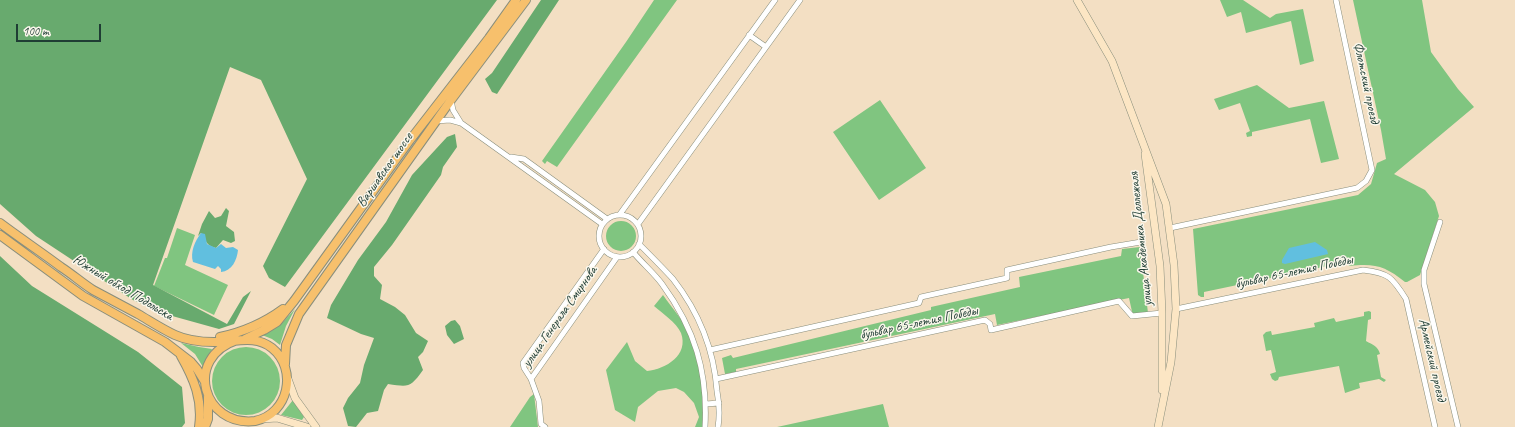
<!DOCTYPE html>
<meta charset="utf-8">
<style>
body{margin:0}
#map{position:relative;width:1515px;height:427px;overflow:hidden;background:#f3dfc3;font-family:Caveat,sans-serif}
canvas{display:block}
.scale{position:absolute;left:16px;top:24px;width:85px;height:18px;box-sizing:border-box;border:2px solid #1f3d34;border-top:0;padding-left:5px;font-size:12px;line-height:14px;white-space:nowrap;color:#1f3d34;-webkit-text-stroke:3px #fbf7ec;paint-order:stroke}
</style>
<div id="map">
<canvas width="1515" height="427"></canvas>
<div class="scale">100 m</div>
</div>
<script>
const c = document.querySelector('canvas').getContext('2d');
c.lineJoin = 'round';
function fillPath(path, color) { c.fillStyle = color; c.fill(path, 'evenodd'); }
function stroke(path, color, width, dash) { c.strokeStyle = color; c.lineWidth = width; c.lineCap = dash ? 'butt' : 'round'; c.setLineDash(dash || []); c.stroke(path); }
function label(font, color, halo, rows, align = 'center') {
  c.font = font + ' Caveat,sans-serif'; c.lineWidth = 3; c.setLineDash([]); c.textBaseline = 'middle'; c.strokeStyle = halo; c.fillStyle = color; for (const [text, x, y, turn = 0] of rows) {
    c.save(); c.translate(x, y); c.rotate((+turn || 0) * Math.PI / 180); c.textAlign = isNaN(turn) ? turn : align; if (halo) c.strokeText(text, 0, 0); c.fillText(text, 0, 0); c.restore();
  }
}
const green = new Path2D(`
 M654,0H677L557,167L547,161L545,164L542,161L626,42Z
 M1220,0H1243L1270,18L1276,14L1303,9L1314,61L1300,65L1291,21L1246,33L1241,12L1227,17Z
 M1353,0H1422L1431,52L1458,89L1474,107L1394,174L1425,190L1435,202L1439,216L1420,275L1407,282H1405C1385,266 1375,263 1349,266L1347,262L1204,292V297H1201L1198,295L1193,229L1358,195L1371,184L1377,163L1386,159L1381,130Z
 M1257,85L1289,108L1324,101L1339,159L1321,163L1310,119L1252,132V136L1247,137L1246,133L1250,131L1240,103L1219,110L1214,99Z
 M880,100L926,168L879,200L833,132Z
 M606 236a15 15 0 1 1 30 0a15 15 0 1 1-30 0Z
 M177,228L195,235L185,265L228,285L214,315L154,286L165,258H167Z
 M1140,247L1148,313L1133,316L1129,298L997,325L995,314L736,369V372L725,374L722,358L731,355L733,358L931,310V307L1020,287L1019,277L1121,256L1122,249Z
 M663,295C672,308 685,322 690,336C702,365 705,397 703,427H695L699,417L694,403L684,392L676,388L658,391L638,407L635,422L615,410L606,370L627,342L635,361L647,371C666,369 689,355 681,333C676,322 663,314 654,306Z
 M295,309L286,326L280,345L272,339L262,335L283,322Z
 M1369,311L1371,312V319L1368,320L1366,341C1373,345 1378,346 1380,354L1377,355L1381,377L1386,380L1384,382L1379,379L1359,383L1360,388L1345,393L1339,366L1279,377L1278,380L1275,381L1272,379L1270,374L1276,372L1271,350L1266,351L1263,335L1266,332L1271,331L1272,335L1315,327L1314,323L1334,318L1336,322L1364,316V312Z
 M181,343L199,347L212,349L203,367L195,354Z
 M212 381a34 34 0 1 1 68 0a34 34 0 1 1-68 0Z
 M534,394L538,427H510L530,397Z
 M293,400L304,417L302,420L281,415Z
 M883,404L889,427H777Z`);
const forest = new Path2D(`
 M0,0H497L285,287L269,278L263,266L307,179L261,80L230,67L153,285L227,324L243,297L251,291L234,324L219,329L165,314L133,300L36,236L0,204Z
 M541,0H559L497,94L492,92L485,79L492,73Z
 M455,134L457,147L443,167L441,175L392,245L374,267V276L382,285L380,299L395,307L405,315L416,333L428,341L423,352L418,357L423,370C410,388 409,387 388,384L384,390L378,411L367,413L356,427L348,426L343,408L348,398L360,383L364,365L374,338L361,334L327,318L331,305L358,260L386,222L412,175L447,137Z
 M226,208L229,211L226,226L234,232L235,241L231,243L223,240L216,248C206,246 206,240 201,233L198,236L202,224L209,211L215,218L221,216Z
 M0,256L32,286L138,352L182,387L185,423L182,427H0Z
 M455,320L460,326L464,339L454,344L447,335L445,326L451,321Z`);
const water = new Path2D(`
 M201,233L205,234L207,244L216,248L221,244L226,248L233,247L238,250C237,260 232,271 221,272V269L218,266L215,269L193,262C190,252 195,241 201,233Z
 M1315,242L1327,250L1328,254L1285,264L1282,263V260L1289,248Z`);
const minor = new Path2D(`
 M749,35L766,47
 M451,100L453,110L461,123
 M436,121L450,120L461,123L602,224
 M511,157L524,159L607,219
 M620,214L775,0
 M599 236a21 21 0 1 1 42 0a21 21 0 1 1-42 0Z
 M1440,222L1424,270V284L1458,427
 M638,224L800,0
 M1170,228L1357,188L1366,181L1372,170L1336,0
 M639,244C650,255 662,267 673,279C698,311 714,350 717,391C719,402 720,415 718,427
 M633,252C642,263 654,273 662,284C695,329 708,372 705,427
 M1176,309L1363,270C1389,273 1392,277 1406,299L1435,427
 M710,350L919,303L921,297L1007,278V270L1111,247L1141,242
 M531,379L617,257
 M716,379L985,320L990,324L991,330L1119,301L1132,316L1162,313
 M706,404L719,403
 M545,427L541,424L539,401L531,379L524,368L523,363L604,249`);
const secondary = new Path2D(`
 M1077,0L1112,61L1166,204L1174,265L1176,309L1171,362L1158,427
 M1145,154L1160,266L1162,313V390
 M288,379L295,398L316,427
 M262,419L277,418L307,427`);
const primary = new Path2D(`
 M0,223C20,238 41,252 61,267C72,274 82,283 93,290C108,298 123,306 138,314C150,321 162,329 175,335C186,340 202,342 214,342C234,343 254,334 272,348C298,369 289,414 255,421C203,427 183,358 237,340
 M0,235L83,296L165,342L191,362L197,369L205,382
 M220,337C243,332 264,323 283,309
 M245,339L264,330L277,322L294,301L410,140L489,38L516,0
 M181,356C194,379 203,400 199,427
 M285,364L286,345L299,314L451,100L526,0
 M205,427L208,419V397`);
const streetNames = [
 ["Флотский проезд",1366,83,78],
 ["Варшавское шоссе",385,170,-55],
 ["улица Академика Доллежаля",1141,239,-96],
 ["бульвар 65-летия Победы",1294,272,-12],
 ["Южный обход Подольска",123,288,31],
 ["улица Генерала Смирнова",560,317,-55],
 ["бульвар 65-летия Победы",919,323,-12],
 ["Армейский проезд",1432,360,77]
];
fillPath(green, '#80c580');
fillPath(forest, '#68aa6e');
fillPath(water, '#61bfdf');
stroke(minor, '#898e7c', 6);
stroke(secondary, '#898e7c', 8);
stroke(primary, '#898e7c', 10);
stroke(minor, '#fff', 5);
stroke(secondary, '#fce6c4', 7);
stroke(primary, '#f7c06c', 8);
label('14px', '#1f3d34', '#fbf7ec', streetNames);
</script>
